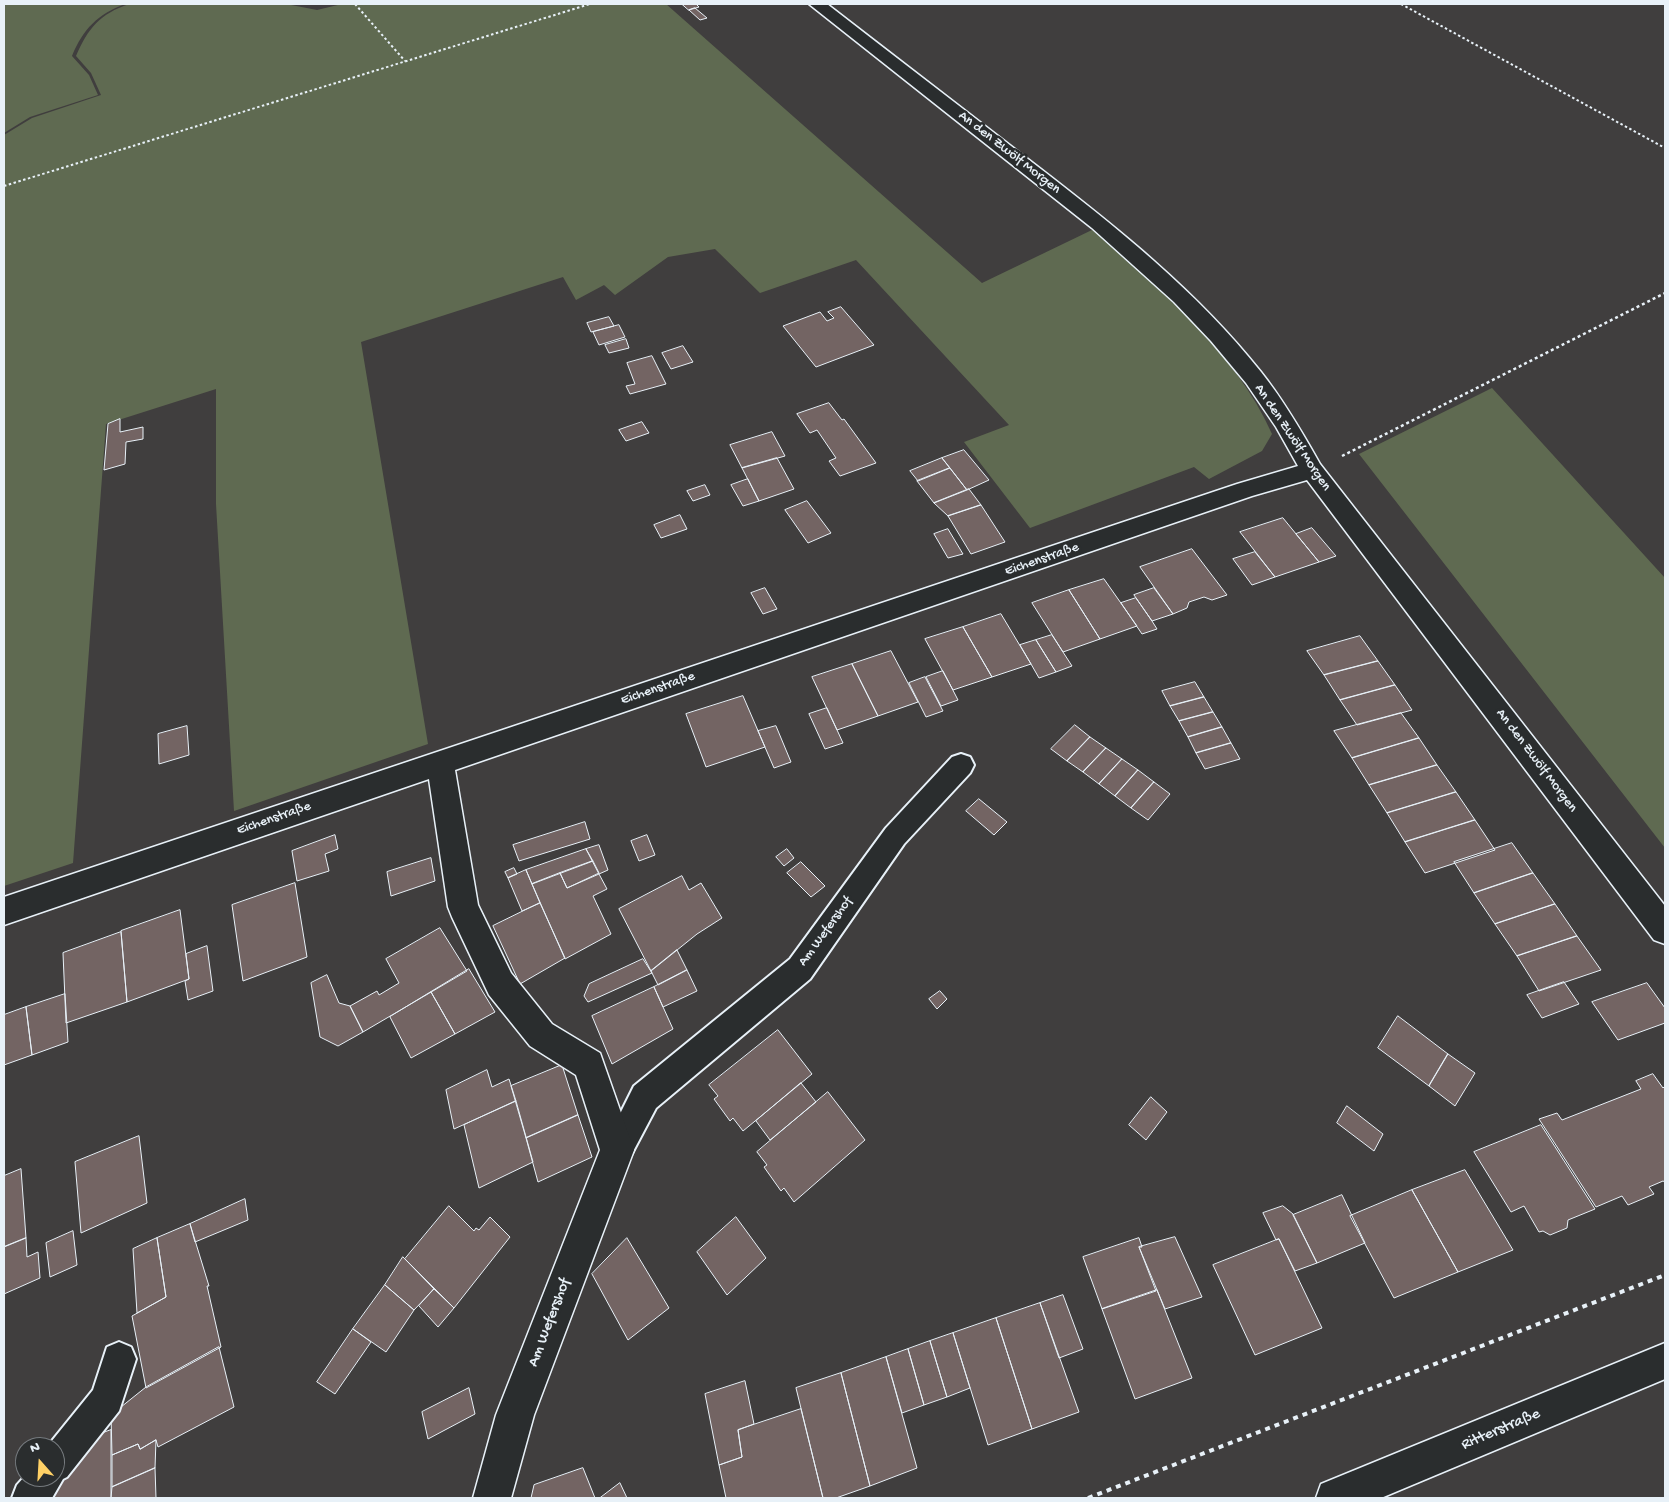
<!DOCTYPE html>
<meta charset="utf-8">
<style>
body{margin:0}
#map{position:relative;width:1669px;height:1502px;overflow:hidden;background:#403e3e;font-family:"Gochi Hand",sans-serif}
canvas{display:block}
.frame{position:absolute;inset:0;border:5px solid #e8f1f8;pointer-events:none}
.north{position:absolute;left:15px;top:1437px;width:50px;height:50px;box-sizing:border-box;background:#2a2d2e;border:1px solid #767b7f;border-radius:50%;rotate:341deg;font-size:14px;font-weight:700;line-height:20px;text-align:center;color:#e8f1f8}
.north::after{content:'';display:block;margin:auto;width:18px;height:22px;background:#ffd166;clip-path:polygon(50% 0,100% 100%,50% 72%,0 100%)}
</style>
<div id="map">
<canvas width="1669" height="1502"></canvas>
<div class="frame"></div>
<div class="north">N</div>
</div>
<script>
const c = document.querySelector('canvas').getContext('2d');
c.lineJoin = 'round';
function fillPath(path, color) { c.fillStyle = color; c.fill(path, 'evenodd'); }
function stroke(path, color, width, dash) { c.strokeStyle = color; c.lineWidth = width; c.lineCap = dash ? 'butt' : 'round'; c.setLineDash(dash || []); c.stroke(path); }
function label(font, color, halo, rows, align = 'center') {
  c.font = font + ' "Gochi Hand",sans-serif'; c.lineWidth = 5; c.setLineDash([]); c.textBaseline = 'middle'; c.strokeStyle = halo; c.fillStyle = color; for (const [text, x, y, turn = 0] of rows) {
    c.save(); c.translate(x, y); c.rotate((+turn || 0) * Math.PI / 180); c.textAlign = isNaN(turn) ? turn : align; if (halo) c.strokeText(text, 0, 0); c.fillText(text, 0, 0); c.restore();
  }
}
const green = new Path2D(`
 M4,4H125C98,14 83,29 72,56L89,75L98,95L30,117L4,133Z
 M129,4H286L317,10L342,4H666L982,283L1094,229C1159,291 1235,350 1272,434L1262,451L1209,479L1194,467L1030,528L964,442L1009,425L856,260L760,293L715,249L668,257L615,295L604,285L576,300L563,277L361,342L428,744L234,811L216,504V389L106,424L73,863L4,886V135L32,118L101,95L91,73L76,56C88,28 100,14 129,4Z
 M1492,388L1665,578V848L1359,454Z`);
const building = new Path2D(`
 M682,4H696L699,7L689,10Z
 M695,8L707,18L700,20L689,10Z
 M841,307L874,345L816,367L783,326L820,312L827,321L834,318L828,312Z
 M609,317L614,326L591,332L587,323Z
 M619,325L625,337L599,345L593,332Z
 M626,339L629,348L609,353L605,345Z
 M683,346L693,362L671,369L662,353Z
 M652,356L666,384L630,394L626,386L635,384L627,363Z
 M829,403L842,420L844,419L876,463L840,476L829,461L836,458L817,430L810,433L797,414Z
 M120,419V432L143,427V439L126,442L125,464L104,470L108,424Z
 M642,422L649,433L626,441L619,430Z
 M772,432L785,456L742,468L730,445Z
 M964,450L989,480L967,490L942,458Z
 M777,458L794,489L759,501L742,468Z
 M942,458L950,468L918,481L910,471Z
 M950,468L967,490L934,503L917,481Z
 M748,479L759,501L743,506L731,485Z
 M705,485L710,495L693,501L687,491Z
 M969,489L981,505L948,516L934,503Z
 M807,501L831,533L808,543L785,510Z
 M981,505L1005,542L971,554L948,516Z
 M680,515L687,529L661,538L654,525Z
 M1283,518L1319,562L1275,577L1240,532Z
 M1312,528L1336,556L1319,562L1296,534Z
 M948,529L963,554L948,558L934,534Z
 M1192,549L1227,595L1212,600L1204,597L1189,602L1187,608L1173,614L1140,567Z
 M1255,552L1275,577L1252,585L1233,559Z
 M1104,579L1137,626L1100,639L1069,590Z
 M765,588L777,609L763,614L751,593Z
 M1154,588L1173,614L1152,621L1134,595Z
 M1069,590L1100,639L1063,652L1032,603Z
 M1136,598L1152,621L1157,629L1142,634L1121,603Z
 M1001,614L1031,664L992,677L963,627Z
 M963,627L992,677L953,690L925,639Z
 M1052,635L1072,666L1056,672L1036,640Z
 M1360,636L1378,661L1324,675L1307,651Z
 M1036,640L1056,672L1039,678L1031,664L1020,645Z
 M891,651L918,702L878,716L852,664Z
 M1378,661L1395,685L1340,700L1324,675Z
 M852,664L878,716L837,730L812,677Z
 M943,671L958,700L941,706L926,677Z
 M925,677L943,711L926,717L909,683Z
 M1195,682L1204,697L1170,706L1162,691Z
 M1395,685L1412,710L1357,725L1340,700Z
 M743,696L765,747L706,767L686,714Z
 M1204,697L1213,712L1179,721L1170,706Z
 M827,708L843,743L825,749L809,714Z
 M1213,712L1222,727L1188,737L1179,721Z
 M1401,713L1419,738L1352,758L1334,731Z
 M1075,725L1090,737L1067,761L1051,749Z
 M187,726L189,755L159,764L158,734Z
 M776,726L791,762L774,768L758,731Z
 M1222,727L1231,743L1196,753L1188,737Z
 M1090,737L1106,748L1083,772L1067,761Z
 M1419,738L1437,765L1369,785L1352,758Z
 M1231,743L1240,759L1205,769L1196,753Z
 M1106,748L1122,759L1099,784L1083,772Z
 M1122,759L1138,770L1115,796L1099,784Z
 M1437,765L1456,792L1387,813L1369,785Z
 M1138,770L1154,782L1131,808L1115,796Z
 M1154,782L1170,794L1148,820L1131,808Z
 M1456,792L1475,820L1405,842L1387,813Z
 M979,799L1007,822L994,835L966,811Z
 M1475,820L1495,850L1425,873L1405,842Z
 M585,822L590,839L519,861L513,845Z
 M335,835L338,849L325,854L329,871L297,881L292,851Z
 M647,835L655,855L639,861L631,841Z
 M1512,843L1533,873L1474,893L1454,862Z
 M599,845L608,870L599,874L586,849Z
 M586,849L593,861L532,884L526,870Z
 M787,849L794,858L784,866L776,857Z
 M431,858L435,881L391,896L387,872Z
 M593,861L599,873L567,888L560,873Z
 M801,862L825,886L811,897L787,873Z
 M514,868L517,874L508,878L505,872Z
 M526,870L540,903L522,911L508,878Z
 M560,873L567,888L599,874L607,889L593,896L611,934L565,959L532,884Z
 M1533,873L1555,904L1495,924L1474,893Z
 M682,876L689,890L701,883L722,918L697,934L651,971L619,909Z
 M295,883L307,957L243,981L232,905Z
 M540,903L565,958L520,984L493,926Z
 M1555,904L1577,936L1517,956L1495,924Z
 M180,910L189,979L127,1002L121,931Z
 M440,928L467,971L363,1032L350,1006L377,991L379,995L399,983L386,959Z
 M121,932L127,1002L66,1023L63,953Z
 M1577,936L1601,970L1539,991L1517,956Z
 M207,946L213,991L188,1000L185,981L189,979L186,954Z
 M677,950L687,970L658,985L651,971Z
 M643,959L652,973L588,1002L584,996L589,984Z
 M469,969L495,1012L455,1034L431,992Z
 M687,970L697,991L663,1007L654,987Z
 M327,975L339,1003L350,1006L363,1032L338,1046L320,1037L311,983Z
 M1564,982L1579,1004L1542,1018L1527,995Z
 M1647,983L1665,1008V1023L1618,1040L1592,1002Z
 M654,987L673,1029L612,1064L592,1016Z
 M940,991L947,999L937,1009L929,999Z
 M431,992L455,1034L411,1058L390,1017Z
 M65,994L68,1042L32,1055L26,1007Z
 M26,1007L32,1055L4,1065V1015Z
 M1398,1016L1448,1054L1429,1086L1378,1048Z
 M778,1030L812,1074L743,1131L733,1118L730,1121L714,1099L718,1096L709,1085Z
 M1448,1054L1475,1073L1455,1106L1429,1086Z
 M562,1065L578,1115L526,1138L511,1086Z
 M487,1070L492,1087L509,1079L516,1101L454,1129L446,1090Z
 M1653,1074L1663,1088L1665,1086V1182L1663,1181L1649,1187L1654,1194L1628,1205L1622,1196L1596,1207L1539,1119L1557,1113L1562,1120L1641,1089L1636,1081Z
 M801,1083L816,1102L770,1140L756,1121Z
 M828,1092L865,1140L794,1202L784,1188L781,1191L764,1167L767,1165L757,1152Z
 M1151,1097L1167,1112L1146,1140L1129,1125Z
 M516,1101L533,1162L479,1188L464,1125Z
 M1347,1106L1383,1134L1374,1151L1337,1123Z
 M578,1115L592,1157L538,1182L526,1138Z
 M1541,1125L1595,1209L1568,1220L1567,1228L1550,1235L1543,1231L1539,1232L1524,1206L1511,1212L1474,1152Z
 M139,1136L147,1203L81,1233L75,1162Z
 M21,1169L26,1238L4,1247V1176Z
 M1465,1170L1513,1250L1458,1272L1412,1190Z
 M1412,1190L1458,1272L1394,1298L1350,1216Z
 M1342,1195L1365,1243L1317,1263L1293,1215Z
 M245,1199L248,1220L195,1242L190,1224Z
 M449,1206L474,1231L476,1228L479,1230L490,1217L510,1237L454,1308L405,1259Z
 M1283,1206L1293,1214L1317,1263L1295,1271L1279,1239L1276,1240L1263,1213Z
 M736,1217L766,1258L727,1295L697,1252Z
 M190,1224L209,1286H207L221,1347L146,1388L132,1316L166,1297L157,1238Z
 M73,1231L77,1265L50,1277L46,1243Z
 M1175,1237L1202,1297L1165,1309L1139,1247Z
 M26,1238L27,1257L38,1252L40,1278L4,1294V1247Z
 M157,1238L166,1297L137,1313L133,1249Z
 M627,1238L669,1308L628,1340L592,1274Z
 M1139,1238L1142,1247H1139L1156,1291L1102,1309L1083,1257Z
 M1279,1239L1322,1328L1255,1355L1213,1265Z
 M403,1257L434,1289L414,1310L385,1285Z
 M385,1285L414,1310L386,1352L353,1329Z
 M434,1289L454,1308L438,1327L419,1306Z
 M1157,1290L1192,1378L1135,1399L1102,1309Z
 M1063,1295L1083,1349L1059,1358L1040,1303Z
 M1040,1303L1079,1412L1032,1429L996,1318Z
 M996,1318L1032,1429L988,1445L953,1333Z
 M353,1329L371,1342L335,1394L317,1382Z
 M953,1333L970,1388L947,1397L930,1341Z
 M930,1341L947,1397L924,1405L908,1349Z
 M219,1347L234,1407L158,1447L156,1440L140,1449L138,1444L112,1455L111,1415L146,1387Z
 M908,1349L924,1405L902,1413L886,1357Z
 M886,1357L917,1468L870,1486L841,1373Z
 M841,1373L870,1486L836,1498H823L796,1388Z
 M745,1381L754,1424L738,1430L742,1457L719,1465L705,1394Z
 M469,1388L475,1414L428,1439L422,1412Z
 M801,1409L823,1498H726L719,1465L742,1457L738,1430Z
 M111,1430V1498H48L97,1435Z
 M156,1440L155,1468L112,1487V1455L138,1444L140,1449Z
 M155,1468L156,1498H111L112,1487Z
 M583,1468L595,1498H531L534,1485Z
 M620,1483L627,1498H600Z`);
const pathFar2 = new Path2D(`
 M355,4L405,61
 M1401,4L1665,148
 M4,186L590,4`);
const pathFar1 = new Path2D(`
 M1342,456L1665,293`);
const path = new Path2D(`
 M1088,1498L1665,1275`);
const service = new Path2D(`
 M961,754L970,757L974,765L970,773L904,844L810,979L656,1108L628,1161L617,1165L606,1161L602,1150L634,1086L790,959L886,828L952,757Z
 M119,1342L131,1347L136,1359L119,1411L67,1477L63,1479L52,1498H12L17,1485L25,1476L55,1477V1447H47L93,1390L107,1347Z`);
const minor = new Path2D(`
 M809,4H827C895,57 965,110 1033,163C1115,226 1197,291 1261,372C1284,401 1302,432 1320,464L1665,906V944L1654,940L1307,480L1252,496L455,770L478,905L511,973L552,1024L600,1053L634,1150L534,1415L511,1498H473L496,1415L600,1150L576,1075L530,1046L489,995L452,917L448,907L429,779L4,925V897L1237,484L1298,466L1276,427L1246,383L1211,341L1174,302L1092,228Z`);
const secondary = new Path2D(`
 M1665,1343V1379L1381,1498H1316L1321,1484Z`);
const streetNames = [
 ["An den Zwölf Morgen",1009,153,38],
 ["An den Zwölf Morgen",1292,438,56],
 ["Eichenstraße",1042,560,-19],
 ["Eichenstraße",658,689,-19],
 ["An den Zwölf Morgen",1536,761,53],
 ["Eichenstraße",274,819,-19],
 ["Am Wefershof",826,932,-54]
];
const nearStreetnames = [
 ["Am Wefershof",550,1323,-69],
 ["Ritterstraße",1501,1430,-23]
];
fillPath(green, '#5f6a51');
fillPath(building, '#736463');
stroke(building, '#e8f1f8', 1);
stroke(service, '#e8f1f8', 4);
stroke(minor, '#e8f1f8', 3);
stroke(secondary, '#e8f1f8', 3);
stroke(pathFar2, '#e8f1f8', 2, [2.5, 2.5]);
stroke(pathFar1, '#e8f1f8', 2.5, [3, 3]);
stroke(path, '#e8f1f8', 4, [5, 5]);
fillPath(service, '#2a2d2e');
fillPath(minor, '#2a2d2e');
fillPath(secondary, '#2a2d2e');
label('14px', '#e8f1f8', '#2a2d2e', streetNames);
label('16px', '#e8f1f8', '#2a2d2e', nearStreetnames);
</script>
